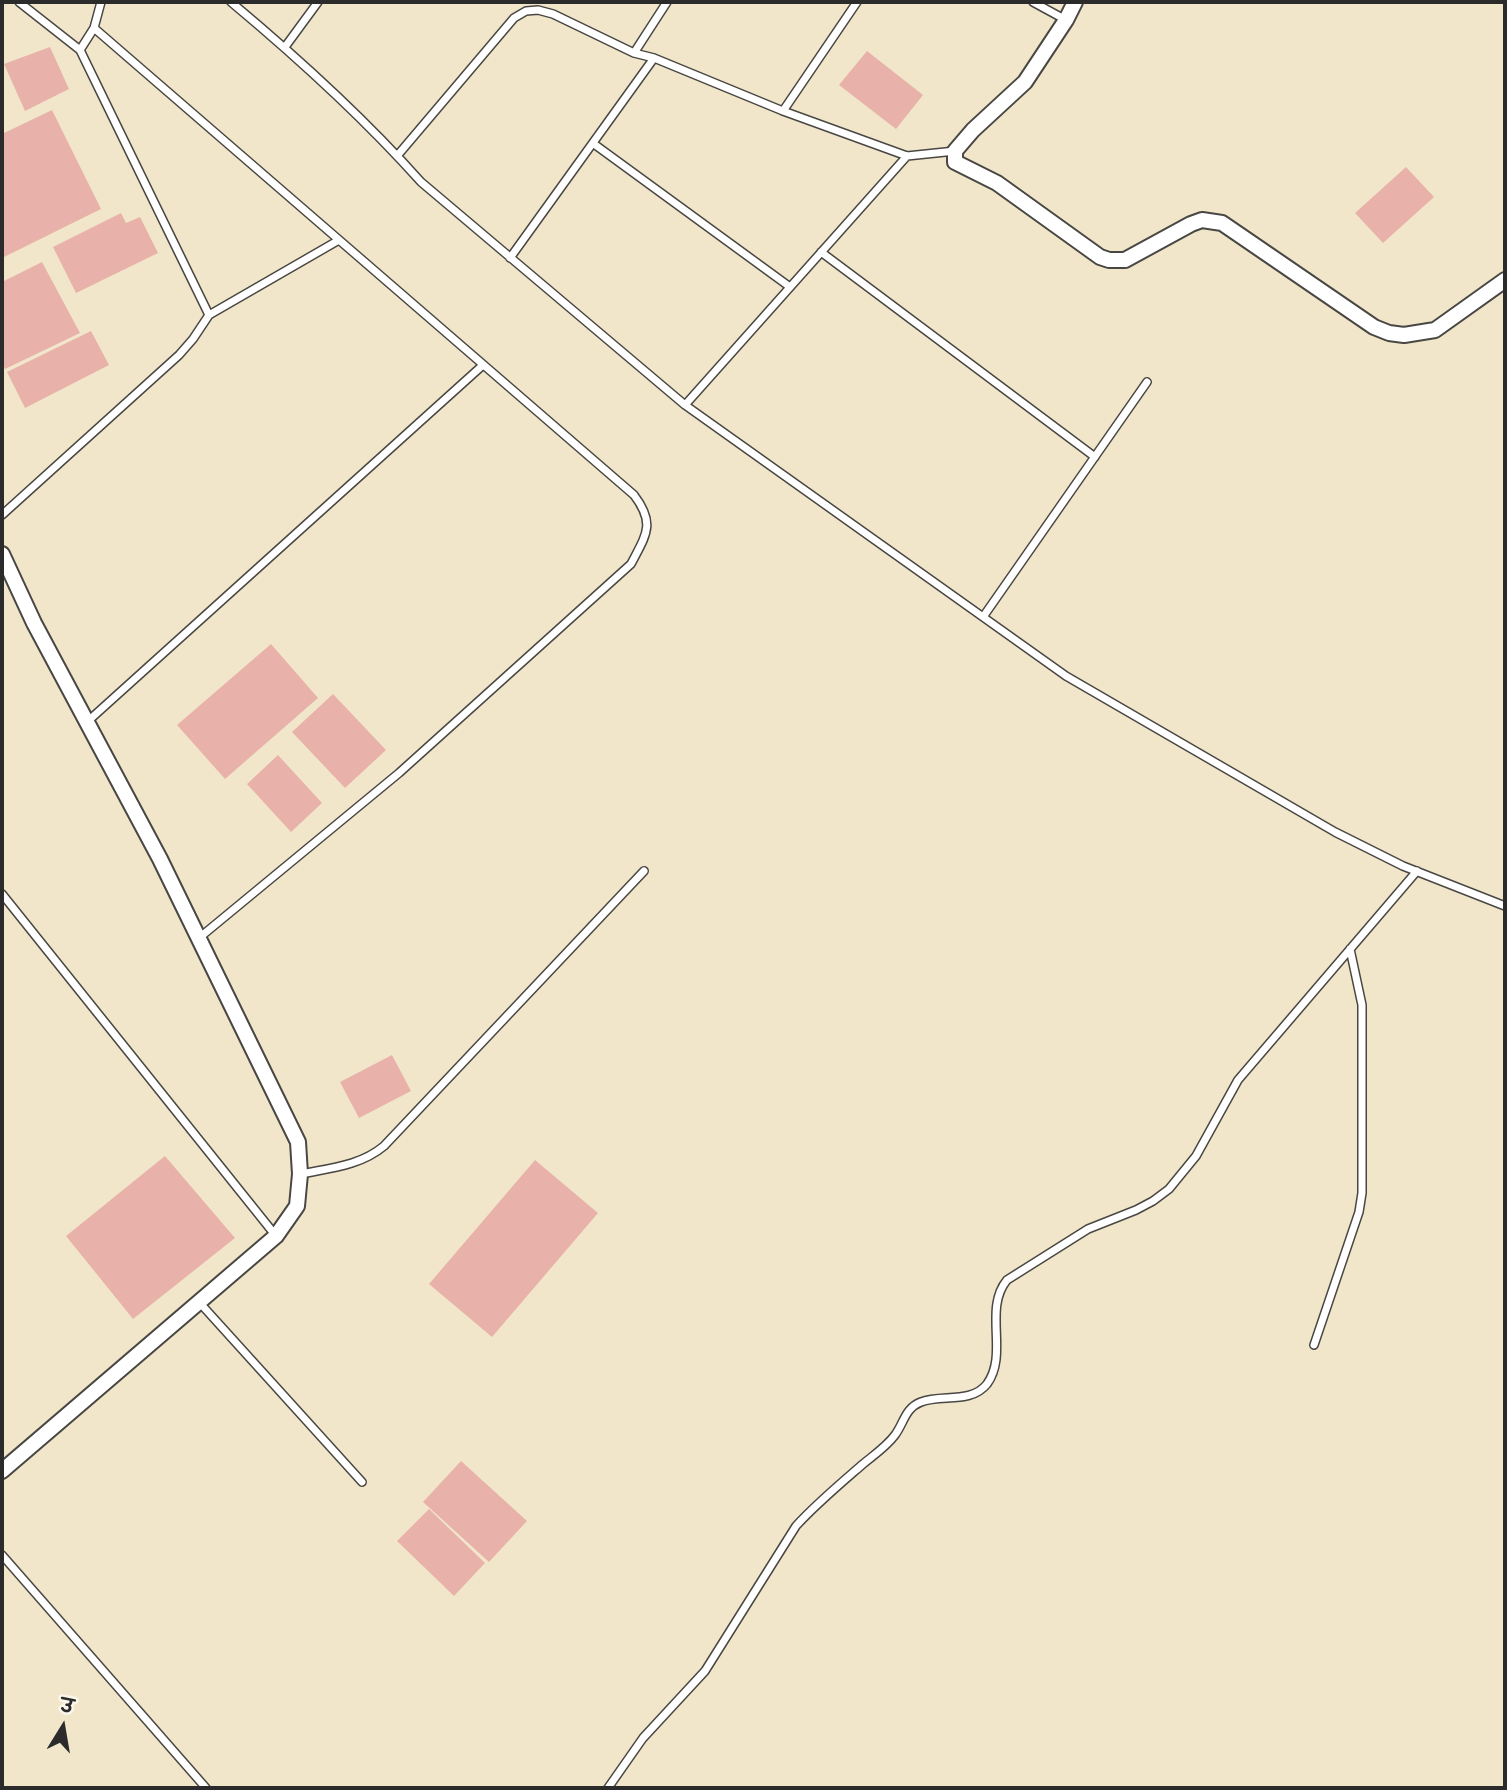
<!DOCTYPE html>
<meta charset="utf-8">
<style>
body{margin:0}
#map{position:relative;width:1507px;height:1790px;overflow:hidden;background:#f1e6ca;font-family:Itim,"Playpen Sans Deva",sans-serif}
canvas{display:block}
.frame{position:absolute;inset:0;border:4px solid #2b2b2b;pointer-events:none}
.north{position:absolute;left:28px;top:1692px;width:70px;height:70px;-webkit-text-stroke:5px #fbf7ec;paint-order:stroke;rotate:11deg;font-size:19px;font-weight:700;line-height:28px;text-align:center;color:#2b2b2b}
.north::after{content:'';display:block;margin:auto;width:24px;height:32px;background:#2b2b2b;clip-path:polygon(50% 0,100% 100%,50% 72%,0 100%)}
</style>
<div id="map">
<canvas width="1507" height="1790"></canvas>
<div class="frame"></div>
<div class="north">उ</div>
</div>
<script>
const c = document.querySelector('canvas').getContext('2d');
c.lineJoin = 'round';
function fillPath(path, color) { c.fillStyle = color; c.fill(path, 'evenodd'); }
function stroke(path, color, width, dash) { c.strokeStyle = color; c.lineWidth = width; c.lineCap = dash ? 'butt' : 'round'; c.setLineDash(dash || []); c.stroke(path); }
const building = new Path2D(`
 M50,47L69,89L25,111L4,64Z
 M867,51L923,95L896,129L839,85Z
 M52,110L101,209L2,258V134Z
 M1406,167L1434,197L1383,243L1355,213Z
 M121,213L126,223L140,217L158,253L76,293L53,247Z
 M42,262L80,333L5,369L2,362V282Z
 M91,331L109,365L25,408L7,372Z
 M271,644L318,698L225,779L177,725Z
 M333,694L386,750L345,788L292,732Z
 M278,755L322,803L291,832L247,784Z
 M392,1055L411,1091L359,1118L340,1082Z
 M165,1156L235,1238L133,1319L66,1236Z
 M535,1160L598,1213L492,1337L429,1284Z
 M461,1461L527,1521L489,1562L423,1502Z
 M429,1509L485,1563L454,1596L397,1541Z`);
const service = new Path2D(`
 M19,2L80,50L94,28L101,2
 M231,2C298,58 363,117 421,182L685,405L1066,676L1335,832L1403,866L1505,906
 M1033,2L1066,20
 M94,28L634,495C656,524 646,535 631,564L399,773L199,938
 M285,47L318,2
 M80,50L209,315
 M634,53L667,2
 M783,111L857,2
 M594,144L790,287
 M397,156L514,18L526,11L538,10L553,14L634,53L654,58L783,111L907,156L955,151
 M821,252L1095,457
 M510,258L654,58
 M685,405L907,156
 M2,515L179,355L193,339L209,315L339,240
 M983,617L1147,382
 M87,722L483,365
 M2,894L276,1236
 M301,1174C330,1168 360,1166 384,1146L644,871
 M199,1302L362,1482
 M1314,1345L1359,1212L1362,1193V1005L1350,949
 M2,1555L206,1788
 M608,1788L643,1738L705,1671L796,1526C816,1504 840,1484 863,1464C874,1455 887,1446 895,1435C904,1423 905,1408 921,1402C942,1394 971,1404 987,1384C1009,1354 983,1309 1007,1280L1088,1229L1136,1210L1153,1201L1169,1189L1196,1156L1238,1080L1417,871`);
const minor = new Path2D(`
 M1075,2L1066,20L1025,82L973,130L955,151V162L997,183L1100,257L1109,260H1125L1191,224L1202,220L1222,223L1374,327L1389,333L1404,335L1435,330L1505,280
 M2,554L34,623L160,859L298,1142L300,1174L297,1206L276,1236L2,1471`);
fillPath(building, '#e8b2ab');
stroke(service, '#494743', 10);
stroke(minor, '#494743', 18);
stroke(service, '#fff', 7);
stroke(minor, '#fff', 14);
</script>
